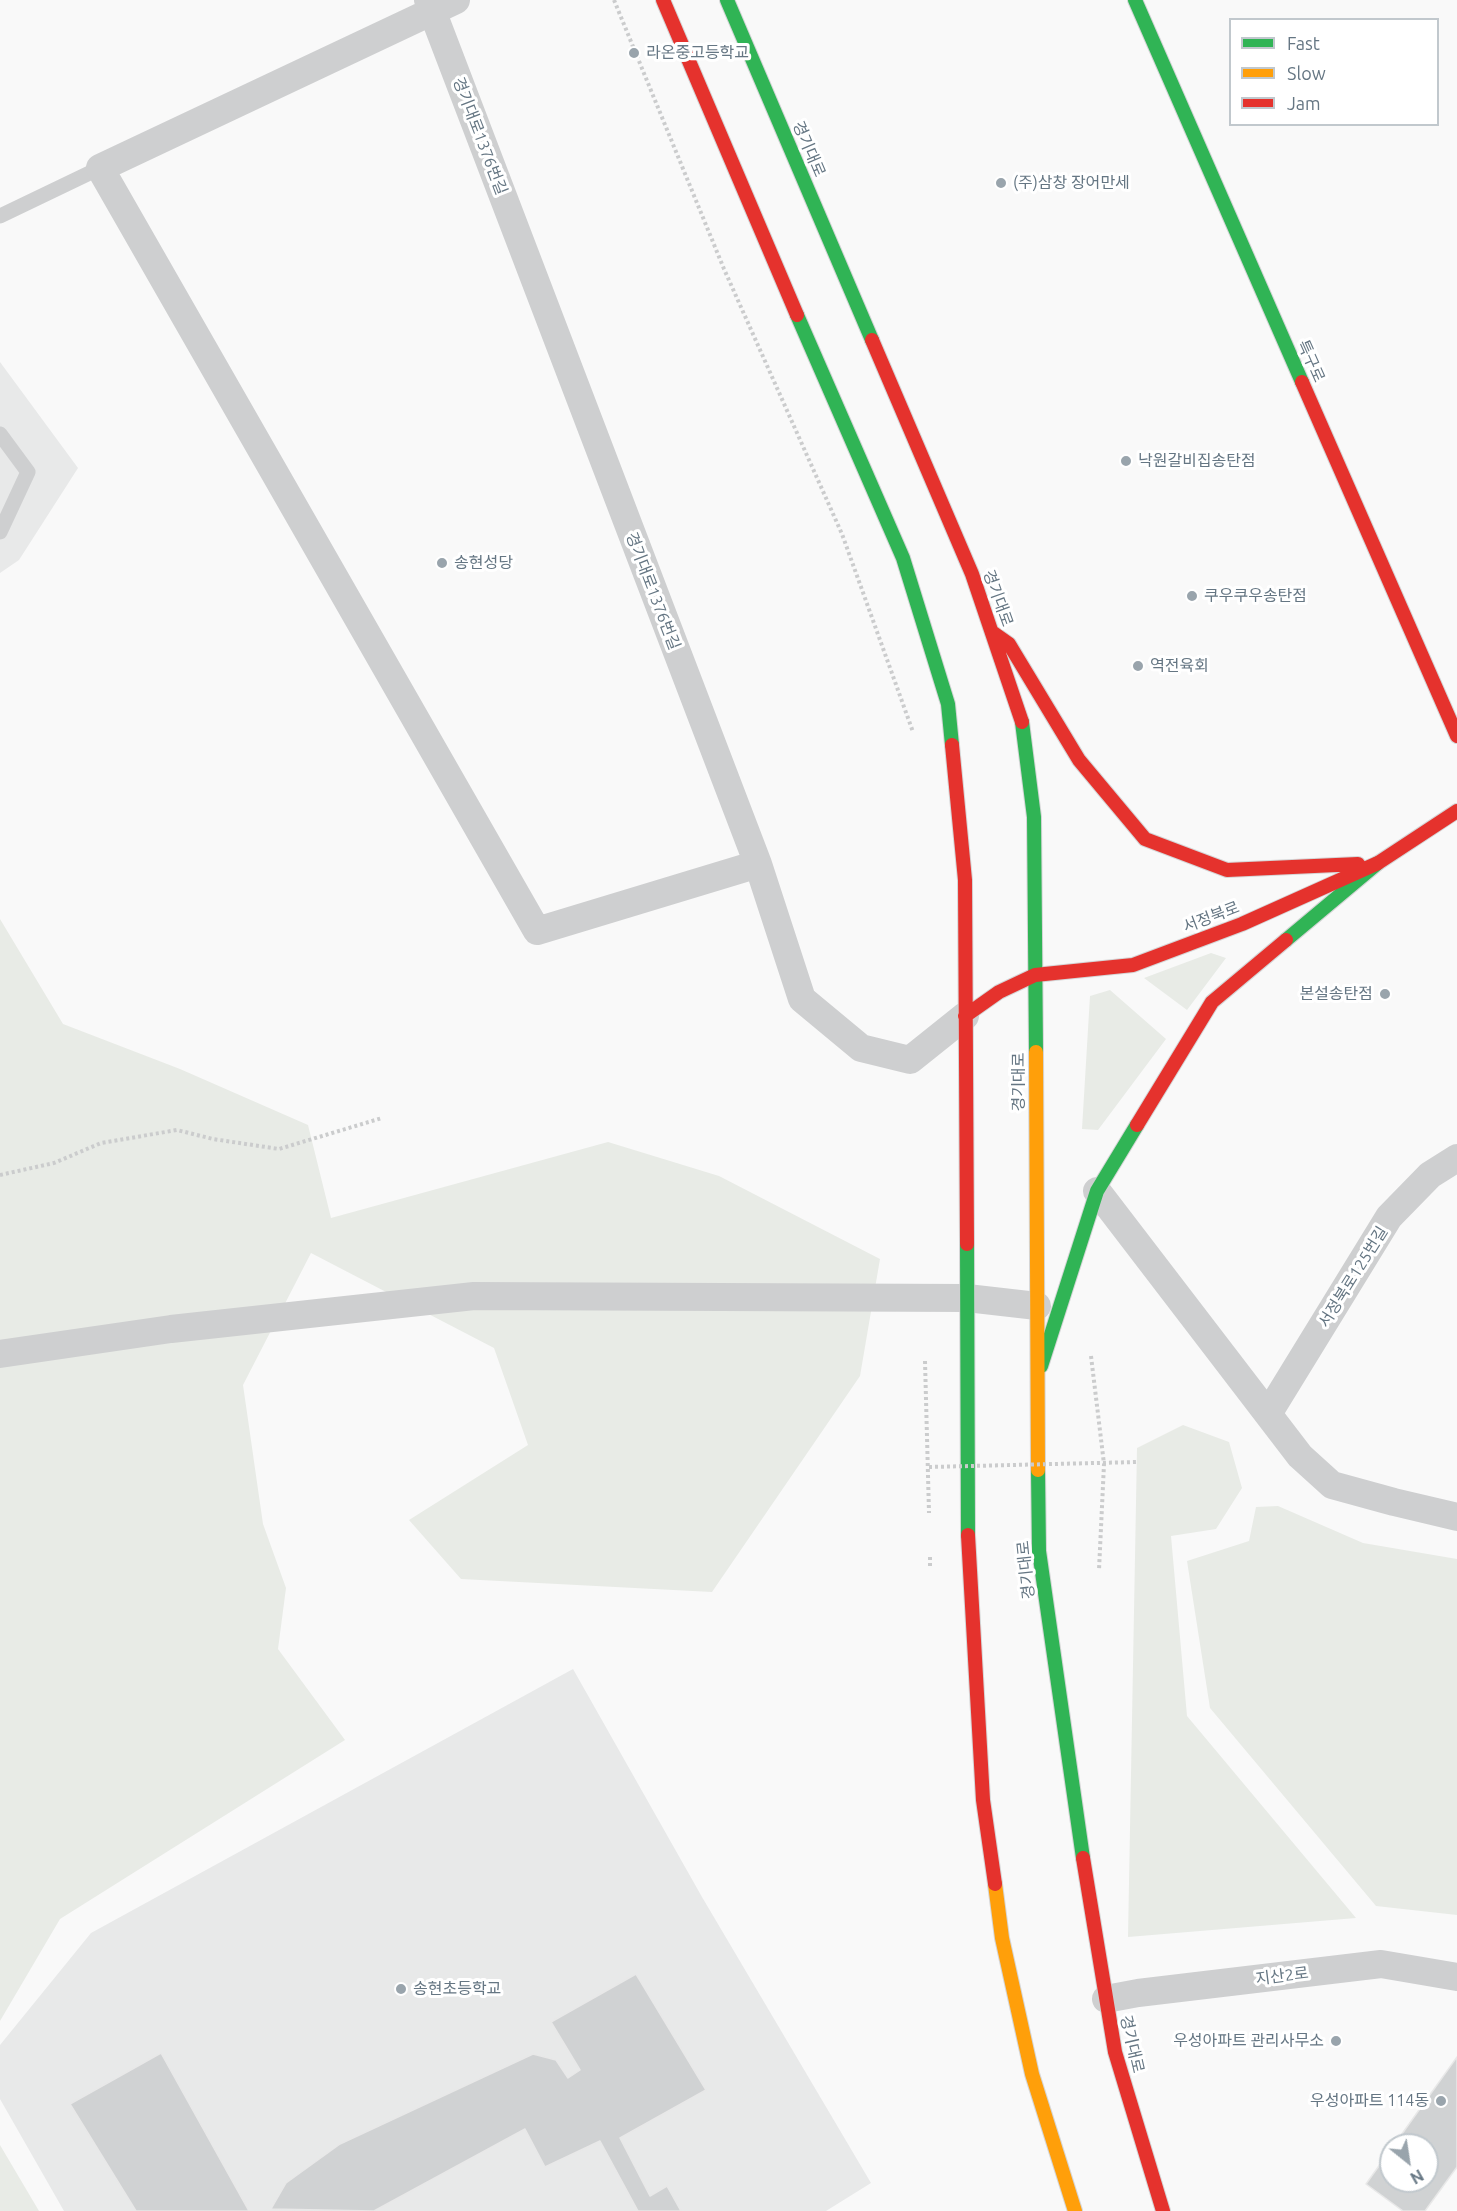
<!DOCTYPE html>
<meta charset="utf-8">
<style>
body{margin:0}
#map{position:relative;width:1457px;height:2211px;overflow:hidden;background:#f9f9f9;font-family:Ubuntu,sans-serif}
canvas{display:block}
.legend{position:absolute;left:1229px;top:18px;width:210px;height:108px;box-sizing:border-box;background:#fff;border:2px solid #c1c8cd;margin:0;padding:8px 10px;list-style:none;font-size:18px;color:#657683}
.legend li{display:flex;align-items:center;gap:12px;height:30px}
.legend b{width:30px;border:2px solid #c1c8cd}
.north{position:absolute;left:1379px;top:2133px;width:60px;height:60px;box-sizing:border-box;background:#fff;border:2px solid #c1c8cd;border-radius:50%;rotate:150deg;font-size:16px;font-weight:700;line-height:24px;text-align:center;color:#657683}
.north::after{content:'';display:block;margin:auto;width:21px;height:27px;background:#99a4ac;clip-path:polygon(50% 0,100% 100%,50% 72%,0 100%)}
</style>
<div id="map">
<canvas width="1457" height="2211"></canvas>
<ul class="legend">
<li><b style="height:8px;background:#30b455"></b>Fast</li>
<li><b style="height:8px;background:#ff9f0a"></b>Slow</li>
<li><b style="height:8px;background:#e5322d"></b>Jam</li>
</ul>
<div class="north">N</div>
</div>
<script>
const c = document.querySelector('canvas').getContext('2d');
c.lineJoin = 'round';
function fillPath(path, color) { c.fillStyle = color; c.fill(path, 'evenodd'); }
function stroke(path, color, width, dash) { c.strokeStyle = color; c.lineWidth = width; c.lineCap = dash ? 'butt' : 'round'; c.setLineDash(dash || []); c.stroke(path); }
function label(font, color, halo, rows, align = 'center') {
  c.font = font + ' Ubuntu,"Noto Sans KR",sans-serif'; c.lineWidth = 6; c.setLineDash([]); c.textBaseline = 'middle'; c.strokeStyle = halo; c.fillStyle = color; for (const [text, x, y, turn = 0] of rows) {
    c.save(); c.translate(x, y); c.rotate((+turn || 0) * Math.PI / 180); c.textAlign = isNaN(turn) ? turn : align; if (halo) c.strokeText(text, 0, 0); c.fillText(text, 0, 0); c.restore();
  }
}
const built = new Path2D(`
 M0,362L78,468L19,560L0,573Z
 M573,1669L702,1897L871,2183L826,2211H64L0,2099V2045L91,1933Z`);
const green = new Path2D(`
 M0,919L63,1024L180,1069L308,1125L331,1218L608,1142L719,1176L880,1259L860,1376L712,1592L461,1579L409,1520L528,1445L494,1348L311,1253L243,1385L263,1524L286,1588L278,1649L345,1740L60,1919L0,2021Z
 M1211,953L1226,958L1187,1010L1144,978Z
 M1110,990L1166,1039L1098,1130L1082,1129L1090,996Z
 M1183,1425L1229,1442L1242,1488L1216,1529L1171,1536L1187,1716L1356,1918L1128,1937L1137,1448Z
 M1278,1506L1363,1543L1457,1559V1915L1376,1906L1210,1708L1187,1561L1249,1541L1256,1507Z
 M0,2145L39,2211H0Z`);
const building = new Path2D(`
 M636,1974L706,2090L620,2138L650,2196L667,2186L681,2211H638L600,2141L545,2167L525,2129L374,2211L271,2209L286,2183L340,2144L533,2054L556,2060L568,2078L580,2070L551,2022Z
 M161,2053L249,2211H136L70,2104Z
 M1457,2057V2167L1425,2211H1403L1366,2184L1391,2149V2181H1427V2145H1394Z`);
const path = new Path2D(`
 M614,0L724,269L842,534L913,732
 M0,1175L54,1163L101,1143L177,1130L213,1139L279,1149L382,1118
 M1091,1356L1104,1464L1099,1570
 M925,1361L929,1513
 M930,1557V1567`);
const lane = new Path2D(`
 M0,216L100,168
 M0,434L28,472L0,532`);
const street = new Path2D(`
 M428,0L758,864L802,999L861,1048L910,1060L965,1016
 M456,0L100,168L537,931L758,864
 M1097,1191L1300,1456L1332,1485L1394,1502L1457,1517
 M0,1354L171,1329L474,1296L967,1298L1037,1306
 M1268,1414L1389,1217L1430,1175L1457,1158
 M1106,1999L1138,1993L1381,1964L1457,1977`);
const fast = new Path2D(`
 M727,0L872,340
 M1135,0L1302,382
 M797,315L903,558L948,704L952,745
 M1022,722L1034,817L1036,1052
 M1286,940L1378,863
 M967,1244L968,1535
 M1041,1366L1097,1191L1137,1125
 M1038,1470L1039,1551L1083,1858`);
const slow = new Path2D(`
 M1036,1052L1038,1470
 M995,1884L1002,1938L1032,2074L1075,2211`);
const jam = new Path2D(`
 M663,0L797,315
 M872,340L972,574L1022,722
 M1302,382L1457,736
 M992,632L1009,644L1079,760L1145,839L1227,870L1358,864
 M952,745L965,880L967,1244
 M965,1016L999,992L1035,975L1133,965L1242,924L1378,863L1457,811
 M1137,1125L1212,1002L1286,940
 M968,1535L983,1800L995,1884
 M1083,1858L1115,2052L1163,2211`);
const pathBridge = new Path2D(`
 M929,1467L1137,1462`);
const markers = [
 [634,53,6,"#99a4ac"],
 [1001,183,6,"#99a4ac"],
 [1126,461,6,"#99a4ac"],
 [442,563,6,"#99a4ac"],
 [1192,596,6,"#99a4ac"],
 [1138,666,6,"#99a4ac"],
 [1385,994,6,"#99a4ac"],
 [401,1989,6,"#99a4ac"],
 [1336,2041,6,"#99a4ac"],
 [1441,2101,6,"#99a4ac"]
];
const poiNames = [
 ["라온중고등학교",646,53],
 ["(주)삼창 장어만세",1013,183],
 ["낙원갈비집송탄점",1138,461],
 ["송현성당",454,563],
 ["쿠우쿠우송탄점",1204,596],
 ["역전육회",1150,666],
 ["본설송탄점",1373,994,"right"],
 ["송현초등학교",413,1989],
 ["우성아파트 관리사무소",1324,2041,"right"],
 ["우성아파트 114동",1429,2101,"right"]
];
const streetNames = [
 ["경기대로1376번길",480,136,69],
 ["경기대로",809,149,67],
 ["특구로",1311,361,66],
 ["경기대로1376번길",653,591,69],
 ["경기대로",998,598,70],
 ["서정북로",1211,917,-21],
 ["경기대로",1019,1082,-90],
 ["서정북로125번길",1353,1277,-58],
 ["경기대로",1026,1570,-96],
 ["지산2로",1282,1976,-7],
 ["경기대로",1132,2044,77]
];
fillPath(built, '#e8e9e9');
fillPath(green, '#e8ebe6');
fillPath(building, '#d0d2d3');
stroke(building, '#e8e8e8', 1.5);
stroke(fast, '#d5d6d7', 16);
stroke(slow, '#d5d6d7', 16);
stroke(jam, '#d5d6d7', 16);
stroke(path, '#cbcccd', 4, [3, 3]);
stroke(lane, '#cecfd0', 15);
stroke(street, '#cecfd0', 28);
stroke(fast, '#30b455', 14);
stroke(slow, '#ff9f0a', 14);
stroke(jam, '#e5322d', 14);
stroke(pathBridge, '#cbcccd', 4, [3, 3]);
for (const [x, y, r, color] of markers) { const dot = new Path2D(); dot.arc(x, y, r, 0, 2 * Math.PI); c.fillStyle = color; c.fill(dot); stroke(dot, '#fff', 2); }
label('16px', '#657683', '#fff', poiNames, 'left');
label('16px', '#657683', '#fff', streetNames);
</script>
